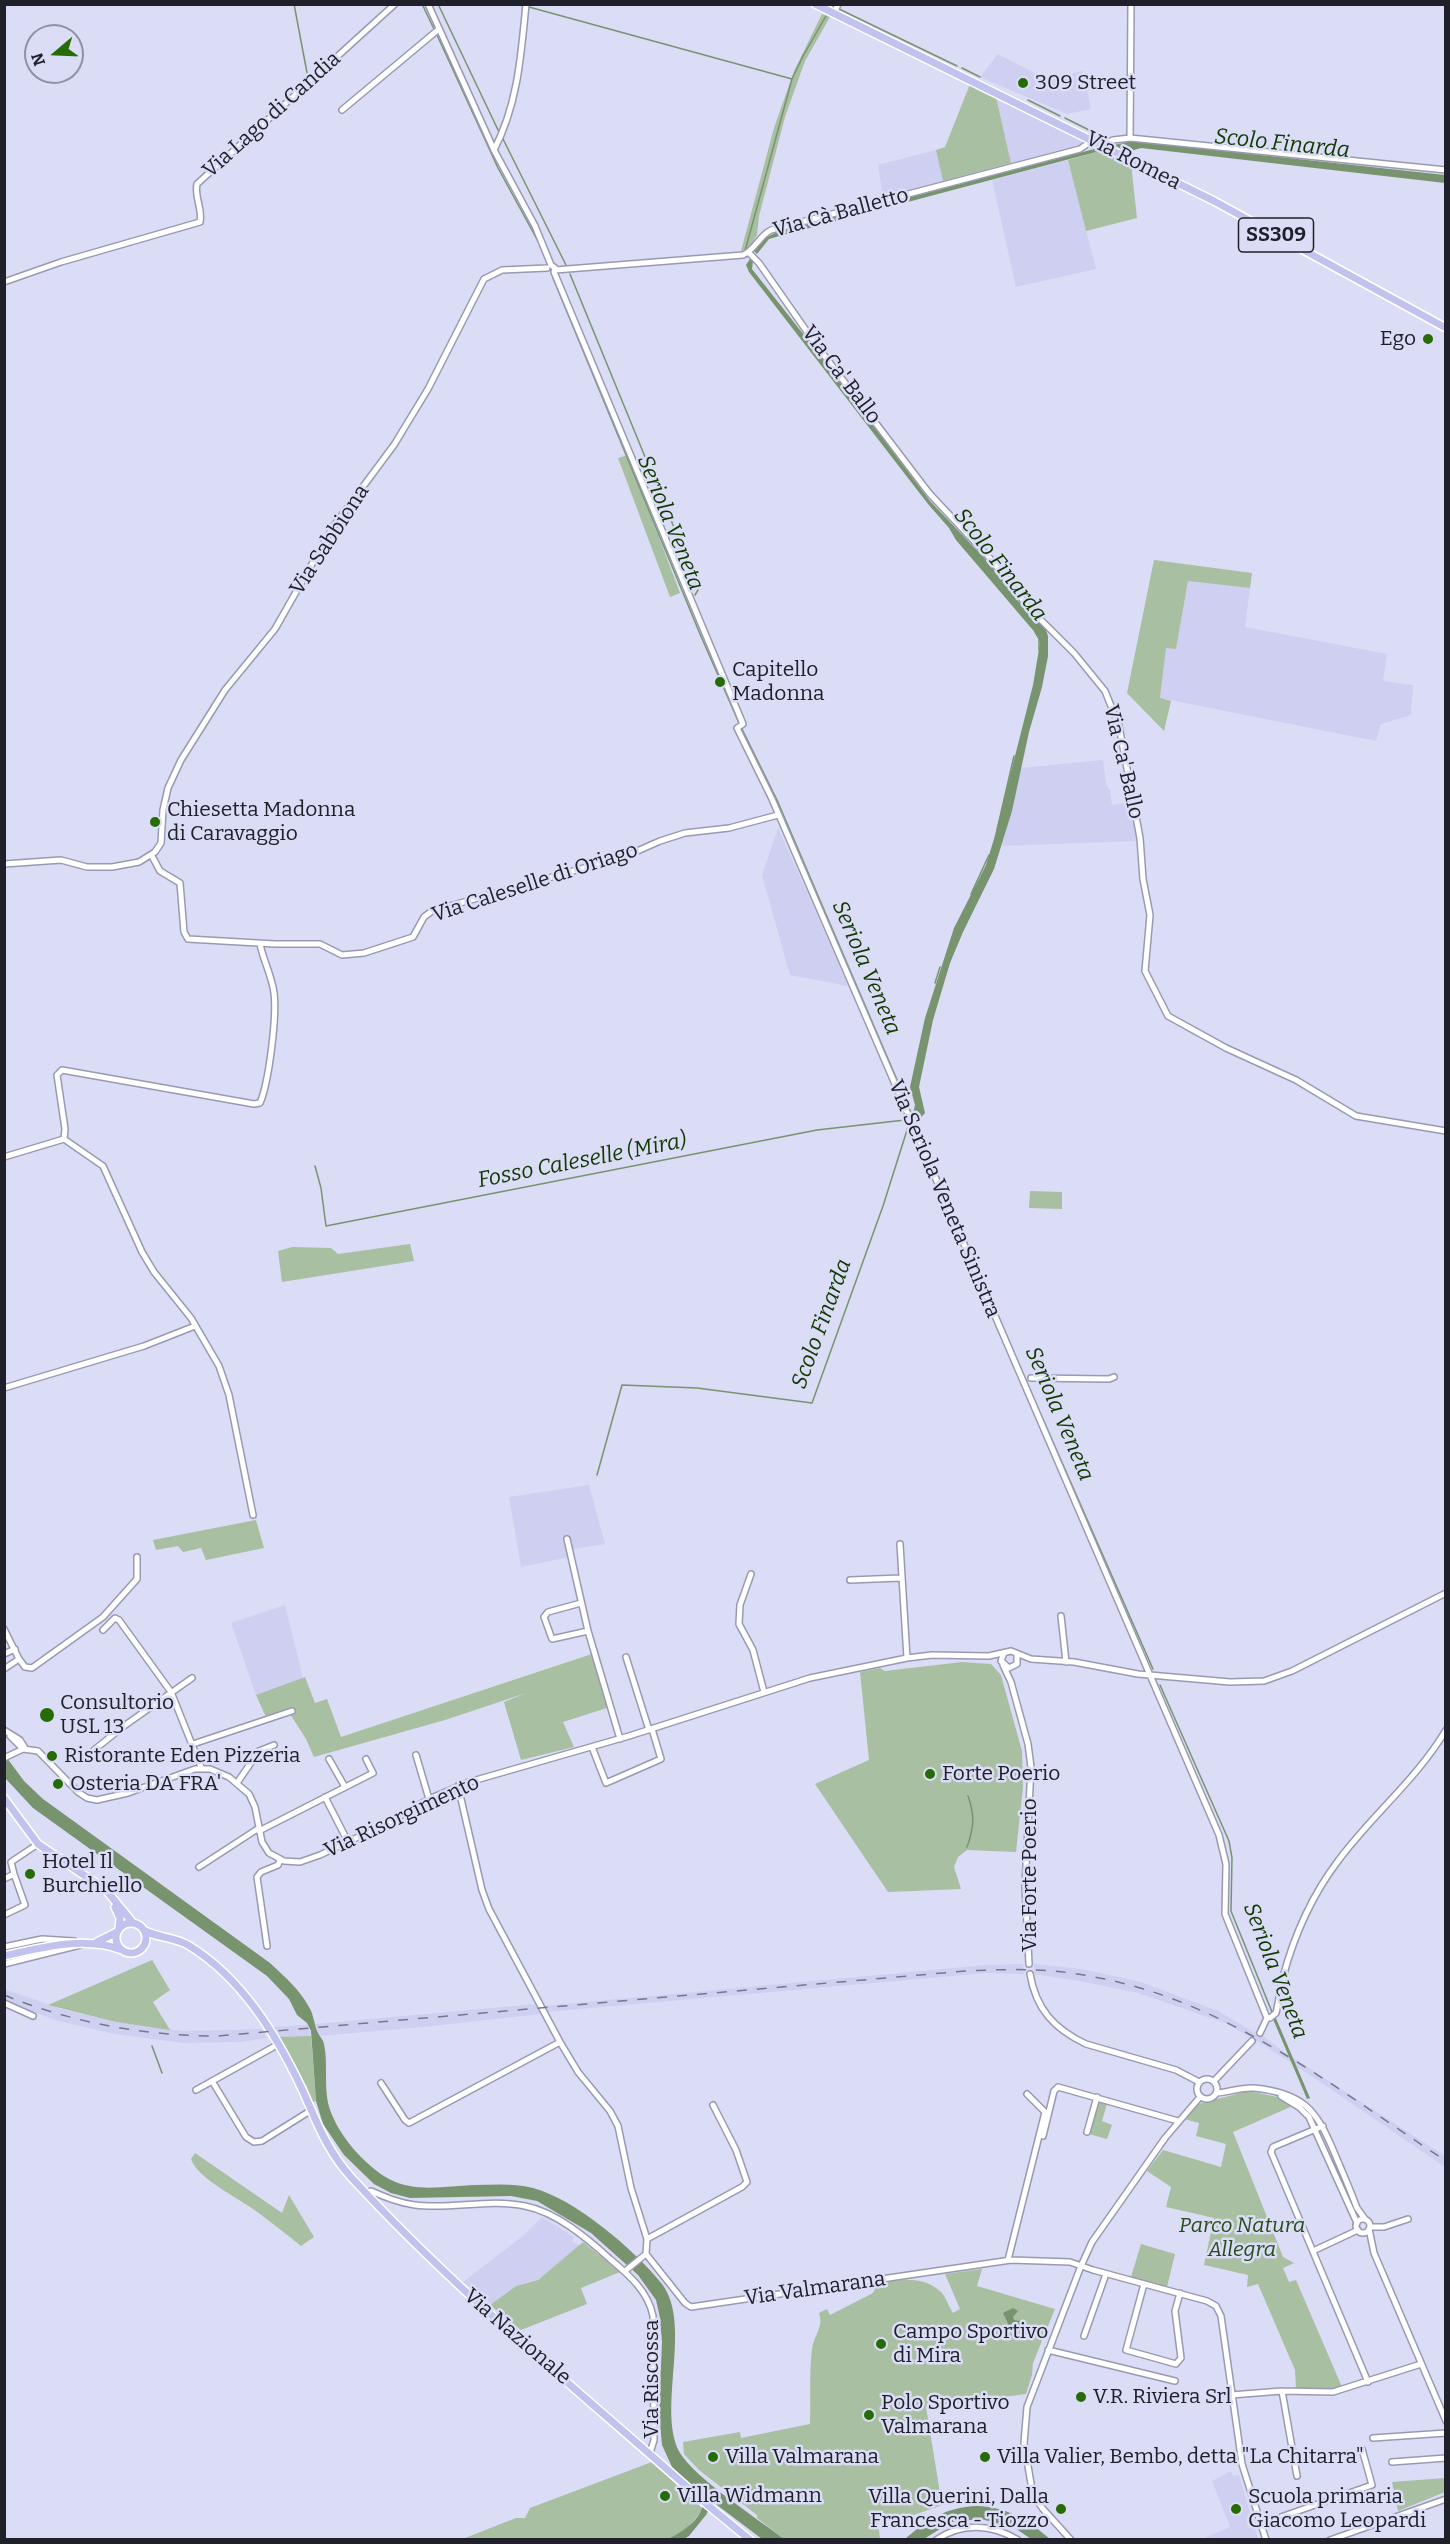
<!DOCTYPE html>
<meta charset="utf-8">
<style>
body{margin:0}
#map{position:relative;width:1450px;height:2544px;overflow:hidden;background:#dbdcf6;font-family:Bitter,serif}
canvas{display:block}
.frame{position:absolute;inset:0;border:6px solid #20202a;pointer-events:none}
.north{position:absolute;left:24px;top:24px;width:60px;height:60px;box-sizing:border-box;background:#dbdcf6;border:2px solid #9091a4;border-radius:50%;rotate:251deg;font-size:16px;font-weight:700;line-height:24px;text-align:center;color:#20202a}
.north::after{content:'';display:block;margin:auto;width:21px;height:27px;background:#266c06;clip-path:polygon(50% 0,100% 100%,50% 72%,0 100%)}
</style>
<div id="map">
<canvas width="1450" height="2544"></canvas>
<div class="frame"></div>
<div class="north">N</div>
</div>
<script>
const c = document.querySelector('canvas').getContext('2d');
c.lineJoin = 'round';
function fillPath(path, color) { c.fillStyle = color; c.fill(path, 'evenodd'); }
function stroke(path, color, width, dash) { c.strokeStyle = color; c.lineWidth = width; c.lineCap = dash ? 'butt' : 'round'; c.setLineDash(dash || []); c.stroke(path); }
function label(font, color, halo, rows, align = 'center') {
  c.font = font + ' Bitter,serif'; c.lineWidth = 5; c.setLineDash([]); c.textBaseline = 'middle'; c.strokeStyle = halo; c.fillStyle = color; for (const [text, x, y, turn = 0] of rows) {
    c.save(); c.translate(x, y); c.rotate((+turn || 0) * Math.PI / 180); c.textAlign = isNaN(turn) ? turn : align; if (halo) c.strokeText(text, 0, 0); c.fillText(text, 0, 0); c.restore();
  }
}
const built = new Path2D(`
 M998,54L1046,79L1083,71L1091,109L1067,114L980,77Z
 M996,97L1088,143L1011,163Z
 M936,150L943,181L883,196L878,165Z
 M1068,160L1096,269L1016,287L992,180Z
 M1188,581L1250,588L1245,627L1387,654L1383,681L1413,685L1411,715L1381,724L1376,741L1160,698L1166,648H1176Z
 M1103,760L1106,784L1110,790L1112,805L1131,802L1137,841L1002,846L1021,768Z
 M778,828L812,903L848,986L790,975L762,875Z
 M589,1485L605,1544L572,1549L570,1557L521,1567L509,1497Z
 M285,1605L303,1678L256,1695L231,1623Z
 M1023,1964L1024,1974L986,1973L546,2012L543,2006L986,1965Z
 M1034,1964L1082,1969L1141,1982L1218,2011L1255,2033L1257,2031L1284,2052L1445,2156V2167L1310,2075L1257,2041L1225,2023L1138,1993L1080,1981L1034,1974Z
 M4,1989L61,2009L116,2022L184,2031L261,2029L267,2038L241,2042L184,2043L114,2034L59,2021L5,2002Z
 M535,2004L540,2014L423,2027L319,2036L315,2024Z
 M308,2025L311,2036L277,2037L272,2027Z
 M542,2217L574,2237L572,2241L580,2246L537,2280L516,2286L490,2305L463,2282L524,2235Z
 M1231,2471L1233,2476L1239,2475L1258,2539H1202L1230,2527L1212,2481Z`);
const green = new Path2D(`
 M822,14L830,17L805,61L785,117L759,216L757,235L748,250L741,251L774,128L794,71Z
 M970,84L996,97L1011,163L943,181L936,150L945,147Z
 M1096,152H1104L1133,167L1132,173L1137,218L1086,231L1068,160Z
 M628,455L680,593L670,597L618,458Z
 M1154,560L1252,573L1250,588L1188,581L1176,649L1166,648L1160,698L1171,701L1164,731L1127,693Z
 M1030,1191L1062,1192V1209L1029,1208Z
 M410,1244L414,1261L282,1282L278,1251L292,1247L331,1248L338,1254Z
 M256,1520L264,1548L206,1560L201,1548L183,1552L178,1546L156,1550L153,1540Z
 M598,1652L613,1706L563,1722L574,1747L521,1760L504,1702L526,1693L445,1720L314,1757L306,1739L290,1714L266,1717L256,1695L305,1677L315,1703L327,1699L341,1737Z
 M962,1662L991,1664L1001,1675L1022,1751L1023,1787L1016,1852L967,1850L958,1857L954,1867L961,1889L888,1892L815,1784L869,1760L860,1672L880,1668L885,1671Z
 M152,1960L170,1990L153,2002L170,2030L116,2022L48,2005Z
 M311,2036L316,2101L310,2103L277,2037Z
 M1248,2091L1278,2097L1295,2105L1233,2132L1283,2257L1294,2263L1283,2268L1289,2282L1296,2280L1342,2387L1328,2389L1296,2388L1295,2370L1258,2284L1247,2287L1248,2275L1204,2265L1214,2218L1166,2207L1171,2187L1147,2171L1163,2150L1221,2167L1226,2144L1196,2136L1199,2123L1184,2119L1198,2104Z
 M1098,2102L1107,2104L1102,2121L1112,2125L1107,2139L1089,2134Z
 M195,2153L282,2213L289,2195L314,2237L301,2246C288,2235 274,2225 260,2214C243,2200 198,2180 191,2159Z
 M583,2242L620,2272L581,2288L587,2304L521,2330L490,2305L516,2286L538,2280Z
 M1141,2244L1175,2254L1167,2287L1131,2277Z
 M982,2269L977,2286L1055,2309L1033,2363L1032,2375L1026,2394L926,2407L942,2505L911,2516L878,2521L880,2539H784L757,2518V2515L699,2470L684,2454L683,2442L740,2432L741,2438L810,2424C811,2399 809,2373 812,2349C814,2335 824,2327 819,2313L827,2309L830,2315L873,2293L878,2282C900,2280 923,2275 941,2292C946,2297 949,2307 953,2313L960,2309L945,2274Z
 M652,2462L703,2509L686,2530L668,2539L460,2540L516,2518H525L530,2508Z
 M1445,2478V2492L1398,2511L1392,2482Z`);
const water = new Path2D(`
 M1132,141L1445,175V183L1141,148L1127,152L1114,145Z
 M1098,148L1103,153L1096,152L776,237L769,239L757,254L754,251L765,238L777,232Z
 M750,259L753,261L752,269L841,382L930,501L989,563L1018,601L1045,627L1048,636V656L1042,687L1029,732L1012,811L994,869L963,932L950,963L933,1020L919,1087L925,1113L917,1122L913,1113L915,1105L910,1087L925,1018L954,928L986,865L994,839L1033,685L1040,643L1038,636L956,540L949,528L928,504L749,272L746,265Z
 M4,1754L24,1781L43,1799L270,1963C285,1977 300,1990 309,2007C314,2015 314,2025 318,2033C320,2037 323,2039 324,2044C328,2063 324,2084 328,2103C335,2132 364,2165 389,2179C415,2193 446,2186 474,2185C494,2185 513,2183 533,2188C575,2199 635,2250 662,2284C693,2325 656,2411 680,2453C695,2478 758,2519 784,2539H762L713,2502L706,2515L689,2536L684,2539H668C686,2530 702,2519 705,2498L672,2467L662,2445L659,2412L662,2342L660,2318L656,2300L638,2275L591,2233L537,2201L511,2196L410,2198L391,2193L374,2184L344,2155L323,2124L316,2101L311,2031L307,2023L297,2015L289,1999L267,1976L33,1808L5,1778Z
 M1275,2016L1310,2098L1307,2099L1273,2019Z
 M1013,2308L1018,2311L1013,2317L1014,2320L1026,2322L1025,2330L1017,2328L1018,2332L1013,2334L1003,2313Z
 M977,2506C1007,2507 1028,2520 1050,2539H1031L1015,2528L981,2519L951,2522L924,2539H905C927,2520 946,2507 977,2506Z`);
const stream = new Path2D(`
 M294,4L308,78
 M422,4L435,31
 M438,4L499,132
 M833,4V6
 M522,6V4
 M529,7L792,79
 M839,9L957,66
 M437,35L498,168L539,243
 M962,68L980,77
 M1028,100L1060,116
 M1065,118L1093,132
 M502,137L567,267
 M745,251L792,79L803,56L826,16
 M570,274L689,564L698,590L695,595
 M553,278L700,634L739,723
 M1035,632L1039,639V650
 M741,727L777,800L1027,1383L1153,1669
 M997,830L1014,756
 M971,894L989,855
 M935,983L940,967
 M315,1166L321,1188L326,1226L817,1130L905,1120
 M597,1475L622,1385L697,1388L812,1403L883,1206L908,1127
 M1160,1685L1229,1841L1232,1858L1231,1911L1272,2012
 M967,1847C974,1828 975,1815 968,1796
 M152,2046L162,2073`);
const minor = new Path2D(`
 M428,4L494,150L535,226L551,265L555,268L554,272L743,724L737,728L772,799L1219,1835L1226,1864L1225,1914L1267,2018
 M834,14L838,4
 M342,110L439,29
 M1130,138L1131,4
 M1104,145L1113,140L1130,138L1446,170
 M494,150C518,104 521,55 526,4
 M749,253L759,263L817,346L929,493L988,556L1030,609L1074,653L1105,691L1119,726L1140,838L1143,879L1150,915L1145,971L1168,1016L1226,1048L1296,1080L1356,1116L1446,1131
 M555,270L743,255C755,250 759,236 771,230L1080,149L1093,140
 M4,282L61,262L200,222C203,209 194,197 197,184L395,4
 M152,856L160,871L180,883L184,932L188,939L275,944H320L342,955L364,953L413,937L424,917L432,911L626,856L660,841L685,833L729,828L778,815
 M4,864L61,860L87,867H112L139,862L155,852L161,843L163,810L168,788L181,760L225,690L275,629L333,527L394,445L428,389L484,279L502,270L547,268
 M64,1139L103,1166L142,1252L154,1272L191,1318L219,1366L229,1395L253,1515
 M4,1157L64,1139L65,1129L57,1075L62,1070L254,1104L260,1103C269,1082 277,1016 274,993C272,976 263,960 260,944
 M1031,1378L1109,1379L1114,1377
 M4,1388L144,1346L195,1326
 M567,1539L588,1631L620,1739
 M900,1544L907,1658
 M751,1574L740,1605L739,1624L753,1650L764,1692
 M850,1580L900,1578
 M581,1603L548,1612L544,1617L552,1639L588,1631
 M1061,1616L1066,1662
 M4,1629L19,1659
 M103,1630L115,1618L119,1620L171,1692L201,1767
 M1004,1653L1001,1661L1009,1668L1017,1664V1655
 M4,1654L15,1649
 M626,1657L649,1730
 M1003,1665L1011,1682L1028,1744L1031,1767L1025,1886L1029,1964
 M4,1669L19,1659L25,1667L32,1668L103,1617L137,1579V1557
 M4,1730L20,1740L25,1748
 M10,1736L23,1749
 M193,1744L292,1711
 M592,1747L606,1783L661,1759L652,1729
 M94,1750L124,1726L192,1678
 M416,1755L429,1799
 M4,1758L23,1749L38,1751L78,1792L87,1798L97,1800L128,1793L195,1769H210L229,1777L249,1794L255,1807L262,1842L269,1853L284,1861L300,1862L320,1855L388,1823L429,1799L469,1782L629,1736L810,1678L907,1658L932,1655L989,1656L1011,1651L1031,1659L1074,1662L1138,1674L1230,1682L1264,1681L1292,1671L1446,1593
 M329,1759L345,1787
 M237,1783L259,1751L274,1745
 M458,1786L482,1890L489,1909L560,2042L578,2072L610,2111L618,2126L631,2188L647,2239L646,2254L685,2303L691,2307L1011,2260L1070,2262L1093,2270L1207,2301L1216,2306L1221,2316L1242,2464L1266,2540
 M325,1797L348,1842
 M259,1831L373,1773L366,1759
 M199,1867L259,1828
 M4,1879L14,1874L11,1862L38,1844
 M4,1915L25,1905L14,1874
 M267,1946L257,1877L261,1872L278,1865L280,1860
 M4,1947L42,1939L74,1941
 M4,1964L80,1945
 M1030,1974C1036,2009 1054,2029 1086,2044L1176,2070L1199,2082
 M4,2003L33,2016
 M1260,2033L1267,2018H1270L1276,2013C1279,2001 1280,1989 1283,1977C1294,1936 1313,1894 1338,1861C1371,1816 1417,1779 1446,1730
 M1197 2089a10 10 0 1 1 20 0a10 10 0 1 1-20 0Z
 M212,2081L246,2137L254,2142L262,2141L310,2111
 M1214,2081L1252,2041
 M381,2083L405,2120L409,2123L560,2042
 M196,2090L277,2045
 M1217,2093C1230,2092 1241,2087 1254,2088C1303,2093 1316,2109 1334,2152C1342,2171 1350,2189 1357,2208L1365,2219
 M1281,2096L1299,2107L1309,2117L1357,2223
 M1323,2126L1273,2147L1271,2152L1368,2382
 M1087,2132L1097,2097
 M1043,2136L1054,2091L1058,2087L1178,2121
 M367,2193L371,2191C385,2197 399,2203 415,2205C451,2210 488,2198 525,2206C556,2212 587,2238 610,2259C629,2275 648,2291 653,2316L654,2440L650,2453
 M1356 2226a7 7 0 1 1 14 0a7 7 0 1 1-14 0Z
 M1370,2227H1384L1408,2219
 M1369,2229L1374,2253L1446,2421
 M647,2239L742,2187L747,2182L736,2150L713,2105
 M1313,2251L1358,2230
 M1008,2260L1045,2112L1027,2094
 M625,2271L646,2254
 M1144,2284L1126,2350L1176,2364L1181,2358L1175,2311L1180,2293
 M1084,2336L1106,2274
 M1048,2350L1175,2381
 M1282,2391L1297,2476
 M1231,2395L1282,2391L1333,2392L1421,2364
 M1373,2438L1446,2433
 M1392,2462L1446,2458
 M1261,2524L1372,2485L1362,2449
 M936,2540C962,2522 992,2524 1018,2540
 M1071,2540L1043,2509L1033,2495L1024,2443L1027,2407L1081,2266L1092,2242L1165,2138L1200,2097
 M1330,2540L1446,2499`);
const major = new Path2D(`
 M815,4L1214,201L1446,328
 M4,1798L38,1844L106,1890L133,1923
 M115,1907L120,1918L119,1929
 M116 1938a15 15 0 1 1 30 0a15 15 0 1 1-30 0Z
 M145,1931C159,1938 174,1937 188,1945C241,1977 276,2034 302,2089C316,2120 326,2149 350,2176C458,2294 584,2395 704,2502L750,2540
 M97,1942L117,1932
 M4,1956C42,1947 85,1936 122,1950`);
const rail = new Path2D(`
 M4,1995C73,2023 145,2036 218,2036L966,1971C1008,1969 1048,1968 1089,1976C1225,1999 1333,2087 1446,2161`);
const markers = [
 [1023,83,6,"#266c06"],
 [1428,339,6,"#266c06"],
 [720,682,6,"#266c06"],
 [155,822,6,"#266c06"],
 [47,1715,8,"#266c06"],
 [52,1756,6,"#266c06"],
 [930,1774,6,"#266c06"],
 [58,1784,6,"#266c06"],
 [30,1874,6,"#266c06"],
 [881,2344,6,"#266c06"],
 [1081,2397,6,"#266c06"],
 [869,2415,6,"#266c06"],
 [713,2457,6,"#266c06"],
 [985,2457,6,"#266c06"],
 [665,2496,6,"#266c06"],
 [1061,2509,6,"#266c06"],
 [1236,2509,6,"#266c06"]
];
const shields = [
 [1276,235,75]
];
const shieldNames = [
 ["SS309",1276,235]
];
const poiNames = [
 ["309 Street",1035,83],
 ["Ego",1416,339,"right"],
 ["Capitello",732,670],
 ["Madonna",732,694],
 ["Chiesetta Madonna",167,810],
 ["di Caravaggio",167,834],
 ["Consultorio",60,1703],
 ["USL 13",60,1727],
 ["Ristorante Eden Pizzeria",64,1756],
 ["Forte Poerio",942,1774],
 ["Osteria DA FRA'",70,1784],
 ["Hotel Il",42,1862],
 ["Burchiello",42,1886],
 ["Campo Sportivo",893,2332],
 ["di Mira",893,2356],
 ["V.R. Riviera Srl",1093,2397],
 ["Polo Sportivo",881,2403],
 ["Valmarana",881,2427],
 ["Villa Valmarana",725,2457],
 ["Villa Valier, Bembo, detta \"La Chitarra\"",997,2457],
 ["Villa Widmann",677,2496],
 ["Villa Querini, Dalla",1049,2497,"right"],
 ["Francesca - Tiozzo",1049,2521,"right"],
 ["Scuola primaria",1248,2497],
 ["Giacomo Leopardi",1248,2521]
];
const streetNames = [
 ["Via Lago di Candia",272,115,-42],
 ["Via Romea",1133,161,27],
 ["Via Cà Balletto",841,213,-15],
 ["Via Ca' Ballo",841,375,53],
 ["Via Sabbiona",330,540,-57],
 ["Via Ca' Ballo",1123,762,77],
 ["Via Caleselle di Oriago",535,883,-18],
 ["Via Seriola Veneta Sinistra",944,1199,67],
 ["Via Risorgimento",402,1817,-25],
 ["Via Forte Poerio",1030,1875,-90],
 ["Via Valmarana",815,2289,-8],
 ["Via Nazionale",517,2337,41],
 ["Via Riscossa",652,2379,-90]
];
const parkNames = [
 ["Parco Natura",1242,2226],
 ["Allegra",1242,2250]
];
const waterNames = [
 ["Scolo Finarda",1282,144,6],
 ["Seriola Veneta",670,523,68],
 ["Scolo Finarda",1000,565,52],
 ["Seriola Veneta",866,968,67],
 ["Fosso Caleselle (Mira)",582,1161,-11],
 ["Scolo Finarda",822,1324,-70],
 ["Seriola Veneta",1059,1414,67],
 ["Seriola Veneta",1275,1971,69]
];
fillPath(built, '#cfd0f1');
fillPath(green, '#a8bfa2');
fillPath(water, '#77946f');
stroke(stream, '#77946f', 1.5);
stroke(minor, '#999ab2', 8);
stroke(major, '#fff', 10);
stroke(minor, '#fff', 5);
stroke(major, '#c2c2ef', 7);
stroke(rail, '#767788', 1.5, [10, 10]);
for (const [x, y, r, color] of markers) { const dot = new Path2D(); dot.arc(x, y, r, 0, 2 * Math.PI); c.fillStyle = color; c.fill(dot); stroke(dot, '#dbdcf6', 2); }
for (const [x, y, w] of shields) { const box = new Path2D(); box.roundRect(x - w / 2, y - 17, w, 34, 4.5); c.fillStyle = '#dbdcf6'; c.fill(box); stroke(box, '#20202a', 1.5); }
label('bold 20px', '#20202a', null, shieldNames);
label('21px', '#20202a', '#dbdcf6', poiNames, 'left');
label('21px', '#20202a', '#dbdcf6', streetNames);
label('italic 21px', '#234c17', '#dbdcf6', parkNames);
label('italic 22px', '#103901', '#dbdcf6', waterNames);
</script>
